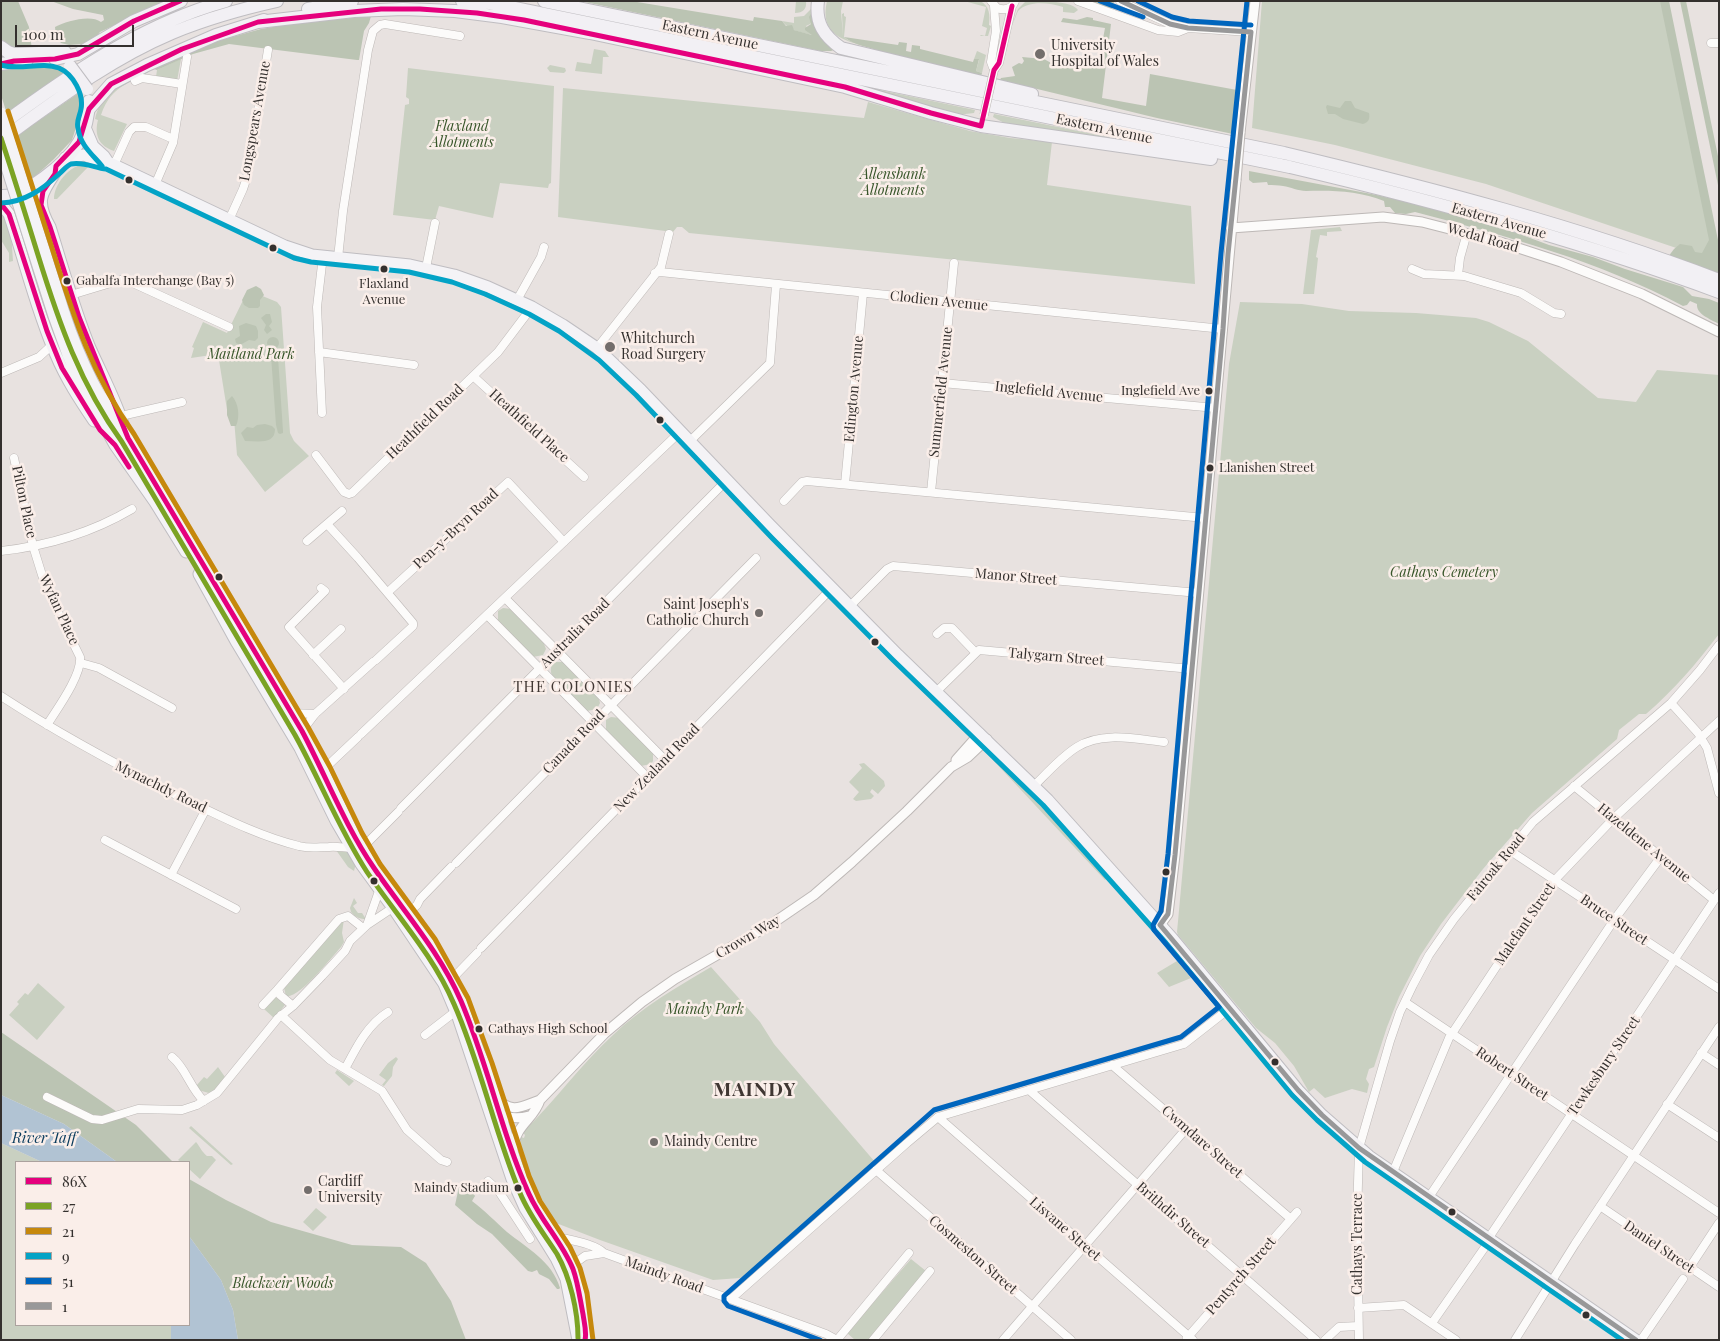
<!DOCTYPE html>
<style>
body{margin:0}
#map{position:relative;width:1720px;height:1341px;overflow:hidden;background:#e8e2e0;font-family:"Playfair Display",serif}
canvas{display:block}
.frame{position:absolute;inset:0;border:2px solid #34302e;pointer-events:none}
.legend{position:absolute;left:15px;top:1161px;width:175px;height:165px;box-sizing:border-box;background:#faeee9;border:1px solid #aba29e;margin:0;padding:6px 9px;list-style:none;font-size:15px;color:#34302e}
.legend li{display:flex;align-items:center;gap:10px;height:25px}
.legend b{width:25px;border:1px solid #aba29e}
.scale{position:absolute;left:15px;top:25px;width:119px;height:22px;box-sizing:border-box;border:2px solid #34302e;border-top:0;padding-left:6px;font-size:15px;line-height:18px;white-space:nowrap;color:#34302e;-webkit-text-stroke:4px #faeee9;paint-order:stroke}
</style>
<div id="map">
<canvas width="1720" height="1341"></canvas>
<div class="frame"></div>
<ul class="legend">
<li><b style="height:6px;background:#e5007d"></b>86X</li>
<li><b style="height:6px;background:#7ba324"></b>27</li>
<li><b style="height:6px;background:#c6880c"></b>21</li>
<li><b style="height:6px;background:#03a3c6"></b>9</li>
<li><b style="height:6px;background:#0065bd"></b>51</li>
<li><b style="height:6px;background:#989899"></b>1</li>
</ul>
<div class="scale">100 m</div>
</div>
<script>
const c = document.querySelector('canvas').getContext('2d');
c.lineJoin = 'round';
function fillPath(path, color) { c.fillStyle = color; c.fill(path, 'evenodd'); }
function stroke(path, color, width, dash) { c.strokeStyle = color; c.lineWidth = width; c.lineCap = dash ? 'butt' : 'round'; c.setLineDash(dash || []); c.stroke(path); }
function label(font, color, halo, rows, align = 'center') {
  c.font = font + ' "Playfair Display",serif'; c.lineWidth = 5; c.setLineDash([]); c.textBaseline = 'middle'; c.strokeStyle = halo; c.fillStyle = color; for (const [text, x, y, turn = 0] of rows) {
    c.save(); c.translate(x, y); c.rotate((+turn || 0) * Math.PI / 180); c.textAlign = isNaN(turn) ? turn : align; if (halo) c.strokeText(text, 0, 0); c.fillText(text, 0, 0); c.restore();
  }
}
const green = new Path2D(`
 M796,1H806C807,9 803,13 795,13Z
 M827,1H843L841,11L843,36L842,14L844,13V16L846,17L844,37L848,40L869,47C843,41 819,34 827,1Z
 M964,1H980C990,6 990,15 989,25L991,26L988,36H980L981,35L985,36L987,28L982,26L986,7Z
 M1026,1C1039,1 1071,0 1078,10L1074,13L1063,12V7C1049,3 1029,0 1018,11C1016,15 1014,22 1012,25L1018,9Z
 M1262,1H1663L1715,261L1486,184L1335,145L1252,128Z
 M812,8V23L806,26L813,35C803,33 788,30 782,21L794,23V17L804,16Z
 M594,49L605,51L609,57H603L602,74L575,71L577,62L591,64Z
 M977,51L986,55L982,73L976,71L979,60L974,59Z
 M181,59L177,81L156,77L157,70Z
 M550,65L565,68L566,71L564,73L550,72L547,68Z
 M157,66C134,84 112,82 101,115L127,124L114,151C99,146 94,135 98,120L95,119C97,108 104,98 111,90Z
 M408,68L554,86L551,183L549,184L548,188L500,183L493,218L439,206L435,220L393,215L405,105L409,104V99L406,97Z
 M799,73L975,110L974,113L957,115Z
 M563,88L864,118L868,102L970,131L1010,138L1052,142L1047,185L1191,206L1195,284L689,233L682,227H677L673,232L558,217Z
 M994,114L1147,145L1008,125L993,117Z
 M85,164L90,165L57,199H54C54,184 70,165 85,164Z
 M1,211L11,232L13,261L9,262V253L1,240Z
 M1340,227L1342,231L1327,232V236L1320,235L1316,257L1318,258L1314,294H1303L1311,230Z
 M248,290L277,302L281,307L290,433L294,441L309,456L265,492L237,455L234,419L228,416L218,354L191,358L194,348L192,347L203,322L227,333Z
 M1240,302L1302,304L1349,311L1416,313L1476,318L1489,322L1528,341L1598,398L1636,402L1657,370L1719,375V634C1696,664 1674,690 1646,714H1639L1619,730L1617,739L1532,813L1483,869L1441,924L1420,956L1399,997L1387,1027L1374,1067L1369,1069L1366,1079L1369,1084L1367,1093L1352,1089L1325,1098L1314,1088L1309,1092L1294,1066L1275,1043L1256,1028L1178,935L1177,932L1229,364Z
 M503,608L512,609L543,641L546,649L543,655L533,657L498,621V611Z
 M555,662H564L599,699L600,703L597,709L587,711L555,680C551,675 549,669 553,663Z
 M611,717L620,718L653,753V761L651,764L641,766L606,730V720Z
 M994,758L1054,820L1106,879L1105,880L992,759Z
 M864,763L884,781L885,786L878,794L872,789L870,792L874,796L871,799L856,801L853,799L859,792L849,782L862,768L859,764Z
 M336,850H347L356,863L354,871L348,867Z
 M354,898L357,903L353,906L358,913H362L366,919C360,919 356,918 351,912L350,908Z
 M344,919L342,933L344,942L341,947C331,958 299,999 286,996L284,988Z
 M1177,961L1191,978L1169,987L1157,973Z
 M711,967L760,1022L774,1044L790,1063L875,1162L752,1272L740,1278L713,1280L600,1240L556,1223L547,1214L533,1187L520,1144L521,1137L524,1138L525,1135L523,1133L524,1131C556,1100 581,1064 613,1035C642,1007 677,987 711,967Z
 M38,983L65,1007L37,1040L9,1015L19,1004L17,1002L25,993L28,995Z
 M274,998H277L285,1005L274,1018L264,1009Z
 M396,1057L398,1059L393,1067L392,1076L384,1086L382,1085L386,1080L379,1075L388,1063Z
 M218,1067L225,1077L213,1092L209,1093L198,1090L196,1086L204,1077L207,1079Z
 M337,1070L354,1081L349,1086L335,1073Z
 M191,1126L233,1164L231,1165L189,1128Z
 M196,1142C200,1147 202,1152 207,1156H212L216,1160L200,1179L189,1169V1162H181L178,1160Z
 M1,1143L42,1162H16V1325H171V1340H1Z
 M316,1208L327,1217L313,1231L303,1222Z
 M911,1259L926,1271L868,1340H855L847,1333Z`);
const forest = new Path2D(`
 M1,1H18L29,27L32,50L15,49L1,39Z
 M51,1H166L100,32L97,36L82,44L69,45L61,43L56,37L55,27C66,21 91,14 101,22L104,20L103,15L73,9Z
 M580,1H631L753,21L754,17L782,21L786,26L792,25L794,30L812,35L805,30V28L811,24L809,17L812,12L836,49L831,51H820Z
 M1085,1H1111L1114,2L1111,10Z
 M1660,1H1669L1719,245V272C1706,275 1695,263 1684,261C1679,260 1674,259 1668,257L1674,249L1680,244L1692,246L1695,252L1702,253L1709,240Z
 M1680,1H1686L1719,161V190Z
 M371,16L369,23L364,31L359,60H357L229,44L193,54L157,70L154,69L217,41L261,29L296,23Z
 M1087,17L1093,18V20L1111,24L1102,98L1146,106L1150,74L1237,90L1233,134L1157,118L1000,80L1001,78L1015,76L1012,67L1019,63L1022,64L1024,61L1022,57L1044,59L1053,64L1098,66L1105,28L1061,22L1063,18L1077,20Z
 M844,37L898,45L899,42L907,43L906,51L911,52L912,45L920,46V49L973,62L974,59H979L976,71L982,73L981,76C949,68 916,60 883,52C871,48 854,45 844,37Z
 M53,64L64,68L67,72L7,114L1,95V69L15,66Z
 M80,92L83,98L82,109L72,140L54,159L29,182L15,137Z
 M1345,101H1351L1355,108L1369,113C1370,119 1369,122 1363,124L1343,119L1335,114H1328L1326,107L1327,105L1340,108Z
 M1249,171L1377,195L1440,210L1514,232L1549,245L1593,257L1625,269L1683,287L1692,296L1709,299L1719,303V324C1710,319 1696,314 1697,304L1690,301L1687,305L1683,306C1599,261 1506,236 1415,212L1406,214L1395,213L1390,207H1385L1384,201C1360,191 1331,190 1306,191C1298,191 1291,187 1283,186C1278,185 1273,185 1268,185L1267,182L1253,183L1249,180Z
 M256,286L261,289L264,295L260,300V306L258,308H249L244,305L242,300L247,290Z
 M266,314H270L272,322L269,326L272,330L267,334L264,330L266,325L261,318Z
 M246,323L256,326L258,331V338L255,341L249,340L240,345L236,343L235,339L240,336L239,326Z
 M267 343a6 6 0 1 1 12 0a6 6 0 1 1-12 0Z
 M275,351L278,354V357L283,431V433L280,434L278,433L276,425L271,356L272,352Z
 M232,396C239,404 240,417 236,426H231L227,415V401Z
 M265,424L272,426L275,429C275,445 258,441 245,441L241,433L247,427L253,428L257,425Z
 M1,1032L136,1125L173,1162H117L64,1124L1,1095Z
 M189,1179L226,1200L271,1222L352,1245L401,1247L426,1263L451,1301L466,1340H238L233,1310L221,1280L189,1236Z
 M459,1187L471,1190L475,1196L472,1201C485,1211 495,1221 507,1232C527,1248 552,1261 560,1288L559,1289H557L549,1279L539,1274L537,1270L532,1272L528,1271L492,1234L477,1224L455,1205Z`);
const water = new Path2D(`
 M1,1095L64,1124L117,1162H42L1,1143Z
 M189,1236L221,1280L233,1310L238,1340H171V1325H189Z`);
const minor = new Path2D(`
 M991,1L997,8C1005,11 1012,9 1015,1
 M1078,1L1158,30L1178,32L1188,28
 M1120,1L1170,24L1188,28L1251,32
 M1711,43H1719
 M994,70L999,63L1012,6
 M994,70L991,62L996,31L994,6
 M135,81L142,78L182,84
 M114,165L129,132L134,127H146L173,139
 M155,185L173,143L187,57
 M229,220L243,189L247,177L268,50
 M338,258L343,211L368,50L373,31L380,25L385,24L460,36
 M426,268L435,223
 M1412,269L1424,274L1464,276L1521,293L1554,313L1561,314
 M655,273L660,272L1223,329
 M1458,275L1460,258L1467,233
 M71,295L124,279L229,327
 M517,300L541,257L544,247
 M597,348L661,267L669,234
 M319,352L414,365
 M1,373L39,357L52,345
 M473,376L584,477
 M942,383L1216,408
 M322,413L317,307L323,256
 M121,416L182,402
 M690,441L770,363L776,285
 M316,455L344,492L349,494L352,493L498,352L532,307
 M14,458L33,546L42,575L53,602L80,657C82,675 57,709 47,725
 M845,484L863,293
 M931,492L954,263
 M784,501L802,482L807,481L1205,518
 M327,524L358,558L413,623V626L376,660
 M307,541L342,511
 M1,551C46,546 93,532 132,509
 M321,588L325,591L289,627L344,689
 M388,592L508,482L564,542
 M505,598L665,760
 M850,606L887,569L893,566L1199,593
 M487,615L648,778
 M937,634L944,628H952L975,652
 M313,655L341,629
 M81,663L99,668L172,708
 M937,691L979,650L1192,669
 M1,696C59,734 119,766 180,797C218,815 258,836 299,846C310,849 319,847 329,847C336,846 345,848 352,848
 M1671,703L1698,733L1707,748L1719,793
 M291,713L315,714
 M302,731L315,714L373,662
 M361,734L681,431
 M323,770L358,737
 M1034,786C1047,773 1061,757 1077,747C1102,731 1136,739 1164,742
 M1574,786L1714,900
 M401,808L727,480
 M105,840L236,909
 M362,848L398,812
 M1509,850L1719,989
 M456,863L756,558
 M171,875L206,809
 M408,913L417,905L420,899L451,867
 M367,925L379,891
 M481,948L832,588
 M451,980L477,953
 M1405,1002L1719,1213
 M263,1005L278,989
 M293,1006L280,995L278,989L339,919L348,916L363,928
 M281,1015L330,1060L382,1091L407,1130L441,1160L447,1162
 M425,1035L456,1011
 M1701,1053L1719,1065
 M172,1057C186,1068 190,1088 204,1101
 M1112,1065L1291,1219
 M345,1069C356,1048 367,1025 388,1012
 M1029,1090L1316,1340
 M47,1097L92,1119L102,1120L138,1109L182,1110L197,1105L217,1093L278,1018L293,1006L322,976L345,951L350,941L367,925L397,905
 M1667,1104L1719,1138
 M938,1117L1193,1340
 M876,1170L1071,1340
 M1393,1172L1449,1038L1551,884L1613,819L1719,721
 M488,1181L498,1190L530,1239
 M1429,1197L1614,920L1660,858
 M1600,1206L1719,1287
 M554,1236C568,1240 594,1243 604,1253L826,1334L837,1340
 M1690,1267L1719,1223
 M573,1270L578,1261L585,1256L604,1253
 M731,1299L907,1143L938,1117L1184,1044L1230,1008
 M1358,1308L1404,1305L1456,1340
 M1432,1323L1485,1247L1492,1233L1719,893
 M1187,1338L1297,1212
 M837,1340L909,1253
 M873,1340L930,1271
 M1003,1340L1186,1129
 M1325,1340L1339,1327L1358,1326
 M1359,1340L1357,1218L1359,1148L1390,1041L1400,1012L1413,985L1429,955L1454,919L1533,822L1671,703L1700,670L1719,645
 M1515,1340L1575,1244L1719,1027
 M1641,1340L1683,1279`);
const tertiary = new Path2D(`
 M1240,133L1255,1
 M1231,228L1383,217L1422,222L1500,242L1561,262L1642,294L1719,332
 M956,760L980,733
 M1160,925L1168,914L1175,855L1236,180
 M496,1098C513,1115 522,1106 540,1100
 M496,1112C506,1118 518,1119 529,1116
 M513,1150C515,1124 534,1120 540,1100L605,1033L642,1002L675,979L773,923L814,895L852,862L907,811L951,767L968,757L987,739`);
const primary = new Path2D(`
 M84,125L93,146L104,156L108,162
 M65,158L84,155L100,161L108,162L285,246L312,255L410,265L454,275L488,287L532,307L563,325L597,348L641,390L770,525L898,655L1048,800L1172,938L1298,1090L1322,1115L1369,1156L1636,1340
 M55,173C40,195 36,202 50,227C63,268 74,309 90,348C102,375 117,402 125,430
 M1,204L9,214C25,261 36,310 56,355C66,379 80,400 94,421
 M64,313C79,358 99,401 128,438L302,731L323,770L355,837L374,868L429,943L446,972L461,1001L479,1052L485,1065C499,1108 510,1153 529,1195C541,1222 562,1243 573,1270C581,1291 582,1315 586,1337L585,1340
 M54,316L68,355L81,383L115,445L155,502L186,552
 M199,574L237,643L300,748L336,821L361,864L393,908L444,984L458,1017L512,1179L525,1208L556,1258L566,1279L578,1340`);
const trunk = new Path2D(`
 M462,1L489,3
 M481,1L1290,167C1435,201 1578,240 1719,292
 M544,1L1284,153C1431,188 1577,226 1719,280
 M818,1C815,23 824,36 841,48L1032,94
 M308,9L352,1
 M258,22L354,11L403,9L455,11L502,17L590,33L845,87L931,113L981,126L1211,159
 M1,47L8,52L14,54L65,52
 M55,59L78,54L134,21L181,1
 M1,64L27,60
 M89,109L111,84L147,65L216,35L264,20
 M1,125C70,74 143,24 226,1
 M1,140C55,101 110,59 172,33C206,19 241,9 277,1
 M1,196C25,197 67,163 79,142C85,131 89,114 89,101`);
const minorBridge = new Path2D(`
 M984,115L994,70`);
const tertiaryBridge = new Path2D(`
 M1236,180L1240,133`);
const primaryBridge = new Path2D(`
 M1,113L64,313
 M1,149L54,316`);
const trunkBridge = new Path2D(`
 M70,66L87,89`);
const bus1 = new Path2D(`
 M1,64L14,61L55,59L78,54L134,21L180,1
 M1,204L9,214L47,331L62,368L100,430L115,445L129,467
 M585,1340C587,1332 584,1322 583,1314C580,1299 578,1283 573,1269C562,1242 541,1221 529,1194C501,1132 488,1064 461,1001C440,952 404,912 374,868C345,826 326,776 302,731L128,438L79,317L50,227L41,205L43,191L55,174L56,166L79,142L89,109L111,84L182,49L258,22L381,9H420L477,13L524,20L845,87L931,113L981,126L994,70L999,63L1012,6`);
const bus2 = new Path2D(`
 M1,138C14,177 26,216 38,255C59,323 80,384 122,442L295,735C320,780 339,829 367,872C397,916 433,955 454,1004C481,1065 494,1131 520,1193C529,1215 544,1234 557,1254C570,1277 578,1311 578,1338`);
const bus3 = new Path2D(`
 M8,111C23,156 37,202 52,248C74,318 91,373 134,434L308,727L330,767L362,833L380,864L435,939L468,998L492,1063L529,1176L540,1201L570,1247L580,1268L587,1293L593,1340`);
const bus4 = new Path2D(`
 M1,65C20,71 41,61 59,68C73,74 84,94 81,109C80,116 76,121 78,128C80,145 92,154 102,166
 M1,203C25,202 43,189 59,174C63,171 66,166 71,164C83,161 95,168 106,169L294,258L311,262L409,272L452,282L485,294L529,314L559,331L599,360L636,395L772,538L893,660L1043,805L1166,943L1292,1095L1317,1120L1365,1162L1622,1340`);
const bus5 = new Path2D(`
 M1100,1L1143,17
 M1138,1L1172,17L1189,21L1251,25
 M820,1340L728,1306L724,1301V1296L934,1110L1181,1037L1219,1007L1154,930L1153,925L1161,911L1168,854L1221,253L1247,1`);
const bus6 = new Path2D(`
 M1121,1L1170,24L1188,28L1251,32L1228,254L1223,329L1175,855L1168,914L1160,925L1298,1090L1322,1115L1359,1148L1636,1340`);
const markers = [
 [1040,54,6,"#736e6c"],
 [129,180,4.5,"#34302e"],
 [273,248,4.5,"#34302e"],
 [384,269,4.5,"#34302e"],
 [67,281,4.5,"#34302e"],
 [610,347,6,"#736e6c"],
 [1209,391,4.5,"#34302e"],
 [660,420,4.5,"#34302e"],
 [1210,468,4.5,"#34302e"],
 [219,577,4.5,"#34302e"],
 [759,613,5,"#736e6c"],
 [875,642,4.5,"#34302e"],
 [1166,872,4.5,"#34302e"],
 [374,881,4.5,"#34302e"],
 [479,1029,4.5,"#34302e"],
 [1275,1062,4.5,"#34302e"],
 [654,1142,5,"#736e6c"],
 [518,1188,4.5,"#34302e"],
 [308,1190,5,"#736e6c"],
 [1452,1212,4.5,"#34302e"],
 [1586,1315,4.5,"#34302e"]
];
const busNames = [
 ["Gabalfa Interchange (Bay 5)",76,281],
 ["Flaxland",384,284,"center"],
 ["Avenue",384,300,"center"],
 ["Inglefield Ave",1200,391,"right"],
 ["Llanishen Street",1219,468],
 ["Cathays High School",488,1029],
 ["Maindy Stadium",509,1188,"right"]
];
const streetNames = [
 ["Eastern Avenue",710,35,12],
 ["Longspears Avenue",255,121,-80],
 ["Eastern Avenue",1104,129,12],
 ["Eastern Avenue",1499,221,16],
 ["Wedal Road",1483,238,16],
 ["Clodien Avenue",939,301,6],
 ["Edington Avenue",854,389,-85],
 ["Summerfield Avenue",941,392,-84],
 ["Inglefield Avenue",1049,392,6],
 ["Heathfield Road",425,422,-44],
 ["Heathfield Place",529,426,42],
 ["Pilton Place",24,502,78],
 ["Pen-y-Bryn Road",456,529,-43],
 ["Manor Street",1016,577,5],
 ["Wyfan Place",59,610,65],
 ["Australia Road",575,633,-45],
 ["Talygarn Street",1056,657,5],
 ["Canada Road",574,742,-46],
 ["New Zealand Road",657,768,-46],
 ["Mynachdy Road",161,787,26],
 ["Hazeldene Avenue",1644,843,39],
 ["Fairoak Road",1496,867,-51],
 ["Bruce Street",1614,920,34],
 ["Malefant Street",1525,924,-56],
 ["Crown Way",748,937,-30],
 ["Tewkesbury Street",1604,1066,-56],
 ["Robert Street",1512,1074,34],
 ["Cwmdare Street",1202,1142,41],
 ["Brithdir Street",1173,1215,41],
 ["Lisvane Street",1065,1229,41],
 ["Cathays Terrace",1358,1244,-90],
 ["Daniel Street",1659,1247,34],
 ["Cosmeston Street",973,1255,41],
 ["Maindy Road",664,1275,20],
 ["Pentyrch Street",1241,1276,-49]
];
const poiNames = [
 ["University",1051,46],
 ["Hospital of Wales",1051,62],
 ["Whitchurch",621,339],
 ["Road Surgery",621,355],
 ["Saint Joseph's",749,605,"right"],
 ["Catholic Church",749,621,"right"],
 ["Maindy Centre",664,1142],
 ["Cardiff",318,1182],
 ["University",318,1198]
];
const parkNames = [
 ["Flaxland",462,127],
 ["Allotments",462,143],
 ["Allensbank",893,175],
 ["Allotments",893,191],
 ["Maitland Park",251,355],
 ["Cathays Cemetery",1444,573],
 ["Maindy Park",705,1010],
 ["Blackweir Woods",283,1284]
];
const neighbourhoodNames = [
 ["THE COLONIES",573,687]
];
const waterNames = [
 ["River Taff",44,1138]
];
const districtNames = [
 ["MAINDY",755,1090]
];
fillPath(green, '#c9d0c1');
fillPath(forest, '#bbc4b3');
fillPath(water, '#b1c3d3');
stroke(minor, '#bdb8b6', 9);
stroke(tertiary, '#bdb8b6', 11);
stroke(primary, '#bfbdc1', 13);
stroke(trunk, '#bfbdc1', 14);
stroke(minor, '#fcfbfa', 8);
stroke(tertiary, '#fcfbfa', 9);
stroke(primary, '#f4f3f6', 11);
stroke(trunk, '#f2f0f4', 12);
stroke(minorBridge, '#bdb8b6', 9, []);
stroke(tertiaryBridge, '#bdb8b6', 11, []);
stroke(primaryBridge, '#bfbdc1', 13, []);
stroke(trunkBridge, '#bfbdc1', 14, []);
stroke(minorBridge, '#fcfbfa', 8);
stroke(tertiaryBridge, '#fcfbfa', 9);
stroke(primaryBridge, '#f4f3f6', 11);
stroke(trunkBridge, '#f2f0f4', 12);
stroke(bus1, '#e5007d', 5);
stroke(bus2, '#7ba324', 5);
stroke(bus3, '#c6880c', 5);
stroke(bus4, '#03a3c6', 5);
stroke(bus5, '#0065bd', 5);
stroke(bus6, '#989899', 5);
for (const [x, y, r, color] of markers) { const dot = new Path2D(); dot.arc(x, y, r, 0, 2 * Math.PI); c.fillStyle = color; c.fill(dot); stroke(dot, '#faeee9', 2); }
label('13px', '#34302e', '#faeee9', busNames, 'left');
label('14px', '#34302e', '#faeee9', streetNames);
label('14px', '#34302e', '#faeee9', poiNames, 'left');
label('italic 14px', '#375529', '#faeee9', parkNames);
c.letterSpacing = '1px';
label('15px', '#403733', '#faeee9', neighbourhoodNames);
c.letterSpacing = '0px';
label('italic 15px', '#083a5c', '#faeee9', waterNames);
c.letterSpacing = '1px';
label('bold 19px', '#403733', '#faeee9', districtNames);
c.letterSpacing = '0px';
</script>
